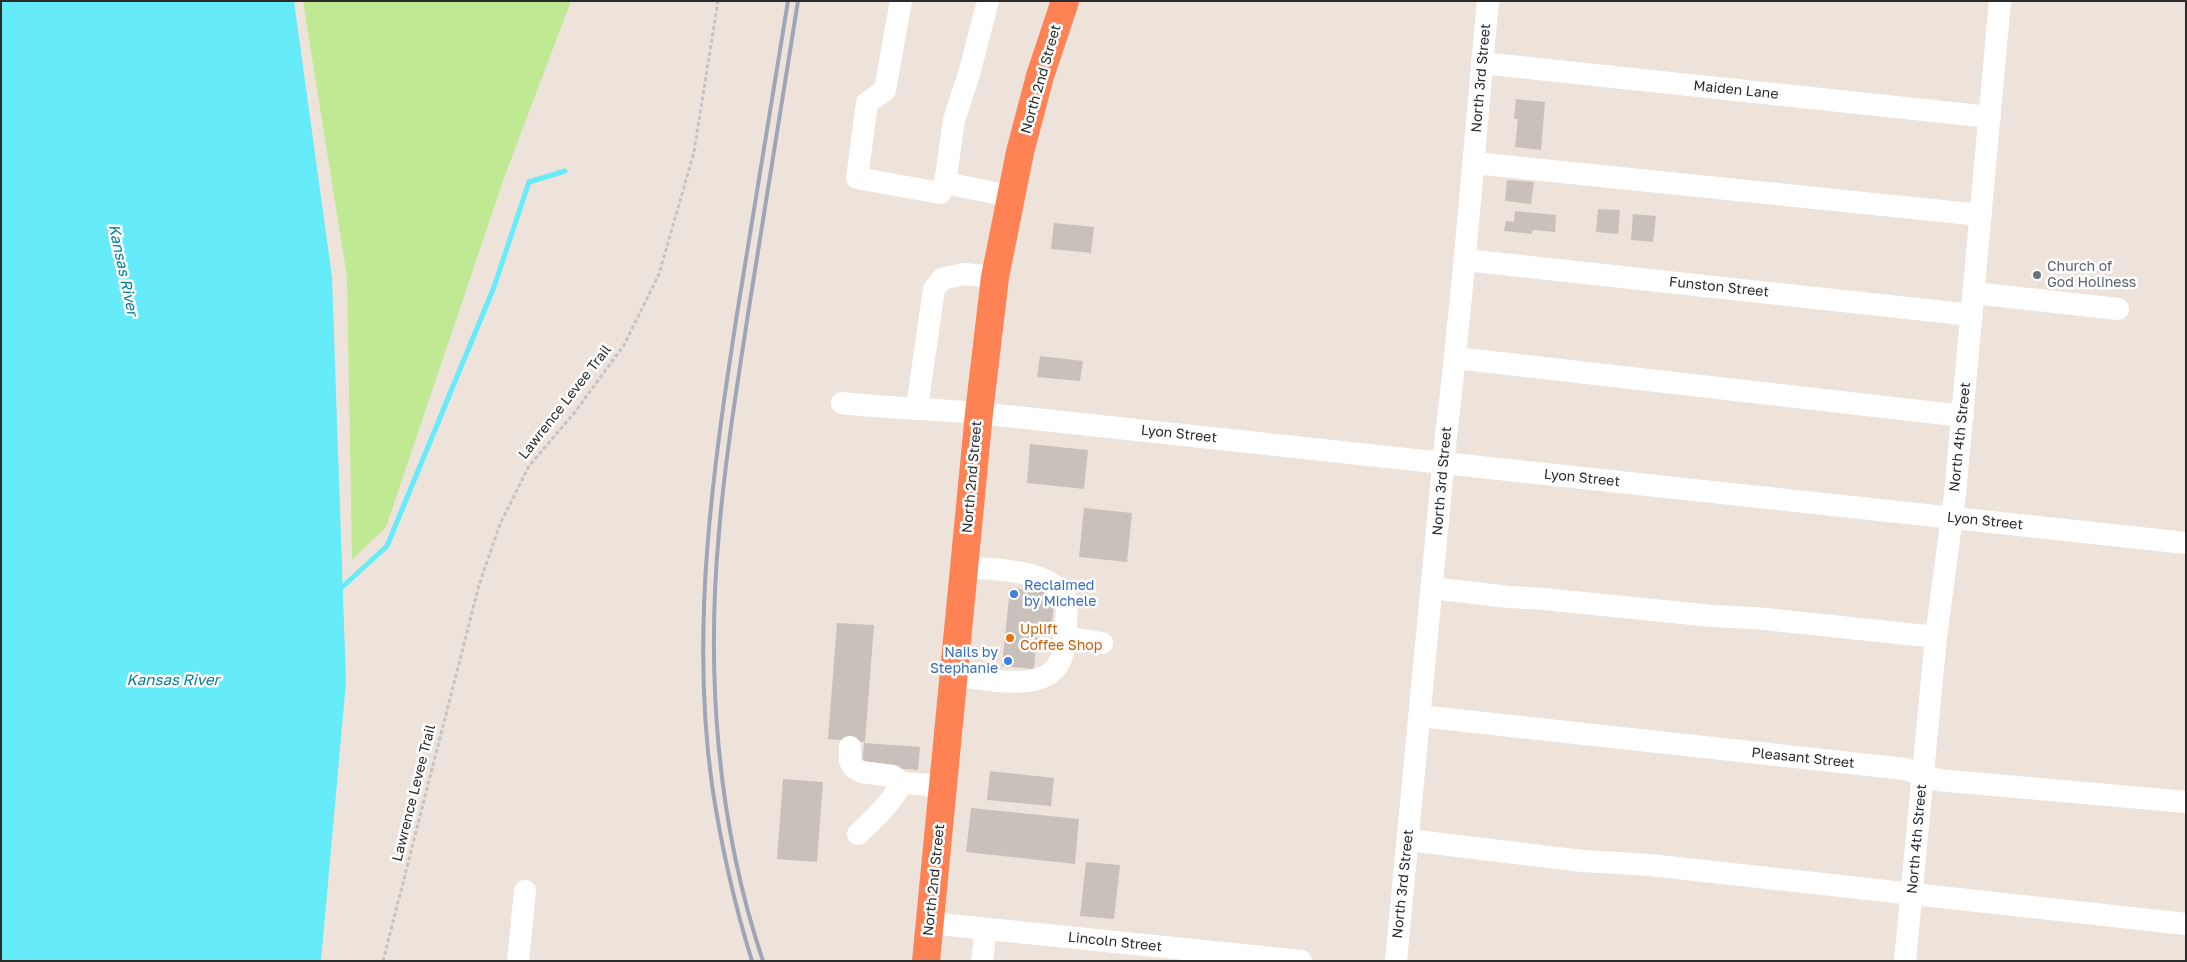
<!DOCTYPE html>
<style>
body{margin:0}
#map{position:relative;width:2187px;height:962px;overflow:hidden;background:#eee3db;font-family:"Golos Text",sans-serif}
canvas{display:block}
.frame{position:absolute;inset:0;border:2px solid #2b2b2b;pointer-events:none}
</style>
<div id="map">
<canvas width="2187" height="962"></canvas>
<div class="frame"></div>
</div>
<script>
const c = document.querySelector('canvas').getContext('2d');
c.lineJoin = 'round';
function fillPath(path, color) { c.fillStyle = color; c.fill(path, 'evenodd'); }
function stroke(path, color, width, dash) { c.strokeStyle = color; c.lineWidth = width; c.lineCap = dash ? 'butt' : 'round'; c.setLineDash(dash || []); c.stroke(path); }
function label(font, color, halo, rows, align = 'center') {
  c.font = font + ' "Golos Text",sans-serif'; c.lineWidth = 5; c.setLineDash([]); c.textBaseline = 'middle'; c.strokeStyle = halo; c.fillStyle = color; for (const [text, x, y, turn = 0] of rows) {
    c.save(); c.translate(x, y); c.rotate((+turn || 0) * Math.PI / 180); c.textAlign = isNaN(turn) ? turn : align; if (halo) c.strokeText(text, 0, 0); c.fillText(text, 0, 0); c.restore();
  }
}
const green = new Path2D(`
 M303,1H571L504,178L386,527L352,560L347,277Z`);
const water = new Path2D(`
 M1,1H294L332,277L346,682L321,961H1Z`);
const stream = new Path2D(`
 M339,590L387,546L494,287L529,182L565,171`);
const building = new Path2D(`
 M1516,99L1545,102L1541,150L1515,147L1518,119H1514Z
 M1507,180L1534,182L1531,204L1505,201Z
 M1598,209L1620,210L1618,234L1596,232Z
 M1515,211L1556,215L1555,232L1533,230L1532,234L1504,231L1506,221L1514,222Z
 M1633,214L1656,216L1653,242L1631,240Z
 M1054,223L1094,227L1091,253L1051,249Z
 M1040,356L1083,361L1080,381L1037,377Z
 M1030,444L1088,450L1084,489L1027,483Z
 M1084,508L1132,513L1127,562L1079,557Z
 M1010,588L1055,593L1052,624L1038,623L1034,669L1002,666Z
 M837,623L874,625L865,742L828,739Z
 M864,743L920,747L918,770L862,766Z
 M990,771L1054,778L1051,806L987,800Z
 M783,779L823,782L817,862L777,859Z
 M971,808L1079,819L1075,864L966,852Z
 M1086,862L1120,865L1114,919L1080,916Z`);
const path = new Path2D(`
 M383,961L479,585L500,524L529,466L575,412L624,345L659,274L694,152L718,1`);
const minor = new Path2D(`
 M901,1L885,90L867,103L857,178L940,193L945,183L1010,196
 M1482,63L1990,117
 M1474,163L1981,215
 M945,183L954,120L969,74L988,1
 M1465,260L1972,315
 M1974,293L2118,309
 M1456,358L1963,416
 M842,403C887,408 933,409 979,413L2186,543
 M917,407L934,289L942,279L964,274L995,277
 M1432,588L1509,597L1544,599L1712,616L1755,618L1936,637
 M1064,637L1102,643
 M954,675C982,678 1043,694 1059,663C1067,649 1066,618 1067,602C1054,568 995,570 964,567
 M1420,716L1905,769L1938,780L2186,802
 M850,747V761L854,768L862,772L893,776L902,783L943,786
 M858,834C875,818 891,803 902,783
 M1408,840L1582,861L1650,865L2186,924
 M930,923L1301,961
 M518,961L525,891
 M982,961L986,929
 M1396,961L1446,435C1464,291 1474,146 1488,1
 M1905,961L1936,637L1955,494L2000,1`);
const highway = new Path2D(`
 M926,961L979,413L995,277L1020,152L1040,76L1065,1`);
const rail = new Path2D(`
 M752,961C734,903 721,845 712,785C690,628 713,469 737,314C754,210 771,106 788,1
 M763,961C717,824 706,675 719,532C725,459 737,387 748,314C764,210 781,106 798,1`);
const markers = [
 [2037,275,5,"#6b7280"],
 [1014,594,5,"#3f7fe0"],
 [1010,638,5,"#e8710a"],
 [1008,661,5,"#3f7fe0"]
];
const streetNames = [
 ["North 3rd Street",1481,78,-85],
 ["North 2nd Street",1041,79,-74],
 ["Maiden Lane",1736,90,6],
 ["Funston Street",1719,287,6],
 ["Lawrence Levee Trail",565,402,-52],
 ["Lyon Street",1179,434,6],
 ["North 4th Street",1960,437,-84],
 ["North 2nd Street",972,477,-85],
 ["Lyon Street",1582,478,6],
 ["North 3rd Street",1442,481,-85],
 ["Lyon Street",1985,521,6],
 ["Pleasant Street",1803,758,6],
 ["Lawrence Levee Trail",414,793,-76],
 ["North 4th Street",1917,839,-85],
 ["North 2nd Street",934,880,-84],
 ["North 3rd Street",1403,884,-84],
 ["Lincoln Street",1115,942,6]
];
const worshipNames = [
 ["Church of",2047,267],
 ["God Holiness",2047,283]
];
const shopNames = [
 ["Reclaimed",1024,586],
 ["by Michele",1024,602],
 ["Nails by",998,653,"right"],
 ["Stephanie",998,669,"right"]
];
const foodNames = [
 ["Uplift",1020,630],
 ["Coffee Shop",1020,646]
];
const waterNames = [
 ["Kansas River",123,270,78],
 ["Kansas River",173,680]
];
fillPath(green, '#bfe993');
fillPath(water, '#65ebf9');
stroke(stream, '#65ebf9', 5);
fillPath(building, '#c9c0bb');
stroke(path, '#c4c4c4', 3, [4, 2.5]);
stroke(minor, '#fff', 22);
stroke(highway, '#ff8255', 28);
stroke(rail, '#9da5b7', 4);
for (const [x, y, r, color] of markers) { const dot = new Path2D(); dot.arc(x, y, r, 0, 2 * Math.PI); c.fillStyle = color; c.fill(dot); stroke(dot, '#fff', 2); }
label('14px', '#2b2b2b', '#fff', streetNames);
label('14px', '#5b616d', '#fff', worshipNames, 'left');
label('14px', '#366cbe', '#fff', shopNames, 'left');
label('14px', '#c56008', '#fff', foodNames, 'left');
label('italic 15px', '#047f98', '#fff', waterNames);
</script>
